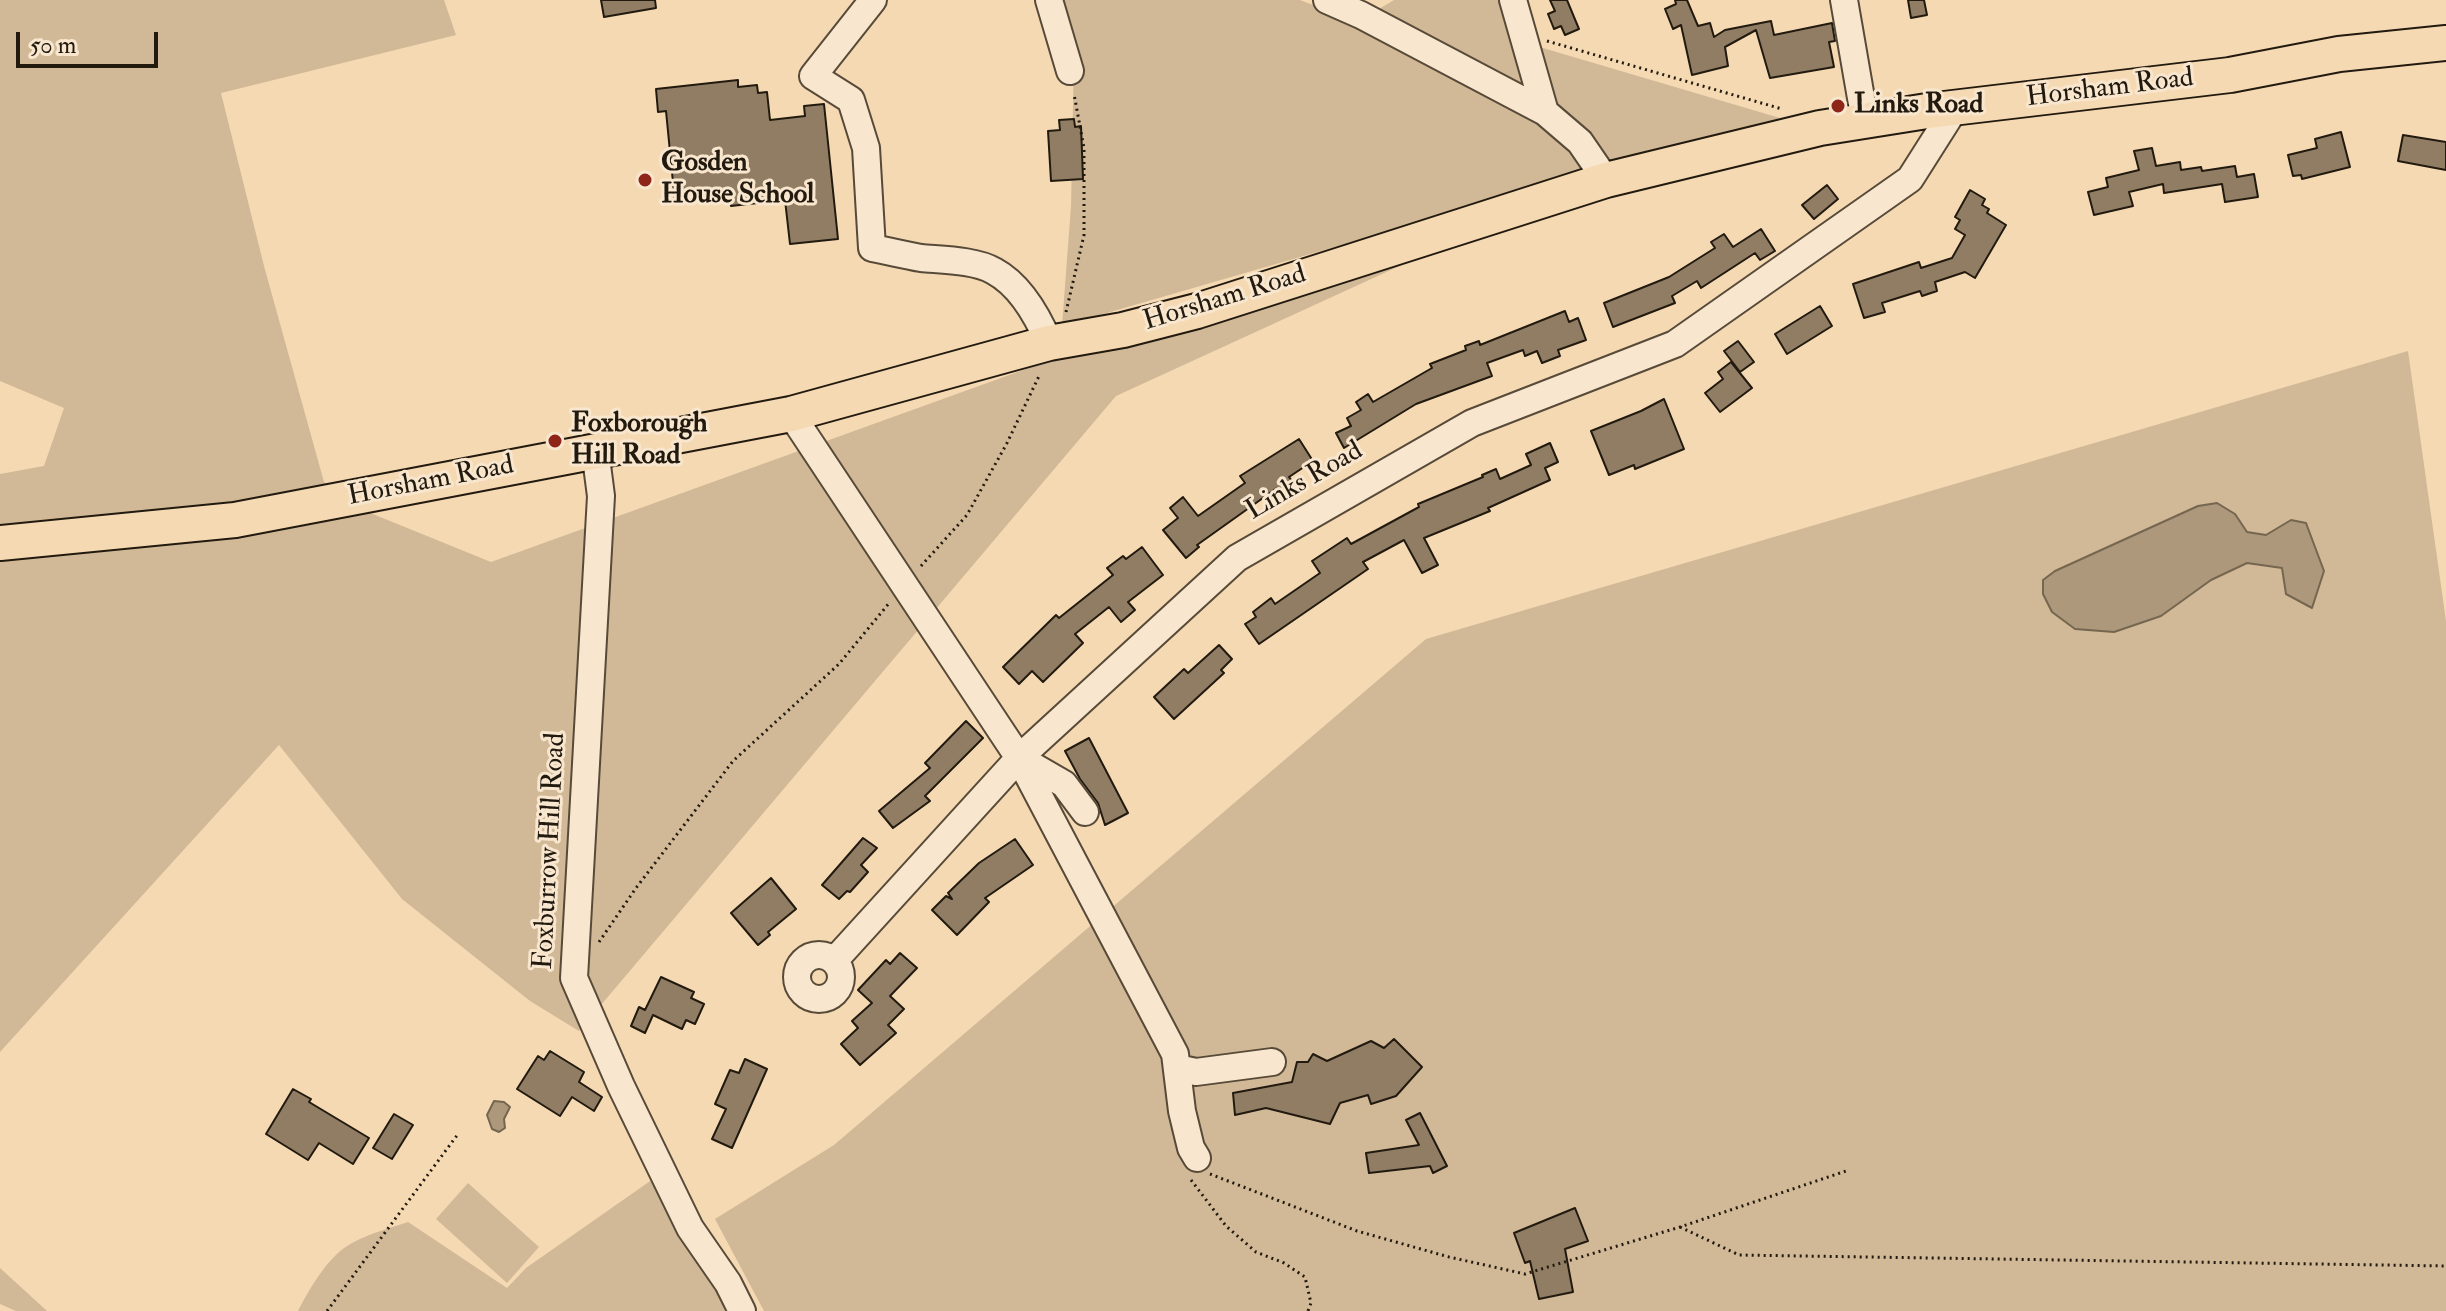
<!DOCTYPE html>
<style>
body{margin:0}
#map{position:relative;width:2446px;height:1311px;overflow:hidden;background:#f5d9b3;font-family:"IM FELL Double Pica",serif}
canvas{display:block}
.scale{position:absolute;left:16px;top:32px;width:142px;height:36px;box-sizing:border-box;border:4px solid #221a0f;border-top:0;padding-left:10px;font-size:24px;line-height:28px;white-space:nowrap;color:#221a0f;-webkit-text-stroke:6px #f8e6ce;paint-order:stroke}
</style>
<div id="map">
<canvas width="2446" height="1311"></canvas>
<div class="scale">50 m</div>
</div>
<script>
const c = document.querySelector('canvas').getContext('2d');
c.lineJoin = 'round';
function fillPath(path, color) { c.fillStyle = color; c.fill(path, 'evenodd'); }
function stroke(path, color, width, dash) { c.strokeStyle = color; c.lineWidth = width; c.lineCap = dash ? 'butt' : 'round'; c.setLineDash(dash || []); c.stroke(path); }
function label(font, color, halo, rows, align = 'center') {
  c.font = font + ' "IM FELL Double Pica",serif'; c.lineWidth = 6; c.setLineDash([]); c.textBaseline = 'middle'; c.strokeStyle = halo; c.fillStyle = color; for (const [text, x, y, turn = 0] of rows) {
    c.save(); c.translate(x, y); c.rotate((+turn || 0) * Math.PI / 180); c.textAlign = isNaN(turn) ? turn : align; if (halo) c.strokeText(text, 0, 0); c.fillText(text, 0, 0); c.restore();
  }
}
const green = new Path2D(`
 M0,0H444L456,35L221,93L264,266L324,482L363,510L491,562L1037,365L1417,258L1116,396L579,1031L530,1001L402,899L279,745L0,1052V474L44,466L64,408L0,381Z
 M1053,0H1300L1357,22L1394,0H1507L1526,43L1780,118L1062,326L1071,206L1074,52Z
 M2408,351L2446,621V1311H764L715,1219L834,1145L1426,639Z
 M663,1172L740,1311H298C310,1288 329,1254 354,1242C371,1233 390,1228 408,1222L507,1288L526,1268Z
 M468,1183L539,1247L507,1283L436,1219Z
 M0,1268L47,1311H16L0,1304Z`);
const water = new Path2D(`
 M2217,503L2235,514L2247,532L2266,535L2291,520L2306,523L2324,571L2312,608L2286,594L2282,568L2247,563L2211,580L2161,616L2114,632L2075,629L2052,612L2043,594V580L2055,571L2198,506Z
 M494,1101L504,1102L510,1107L504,1119L505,1128L499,1132L492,1129L487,1115Z`);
const building = new Path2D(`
 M601,0H655L656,8L604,17Z
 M1550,0H1567L1579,29L1565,35L1561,26L1554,29L1548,14L1555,11Z
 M1675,0H1687L1698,26L1710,23L1714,37L1725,30L1771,21L1774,35L1832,23L1835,41L1829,42L1834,67L1770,78L1756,30L1725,47L1728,66L1692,75L1681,25L1673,29L1665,9L1676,4Z
 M1908,0H1924L1927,15L1911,18Z
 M738,80V87L757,85L758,93L767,92L770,120L805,116L804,106L824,104L838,239L790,244L785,200L731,206L730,197L675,203L666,111L658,112L656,89Z
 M1074,119L1075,127L1081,126L1083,179L1051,181L1048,131L1060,130L1059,120Z
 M2341,132L2350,167L2302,179L2301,175L2293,176L2288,155L2317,148L2315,139Z
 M2403,135L2446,142V170L2398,161Z
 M2152,148L2156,166L2180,162L2181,170L2201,167L2202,171L2235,166L2237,177L2254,174L2258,197L2225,202L2222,184L2164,193L2163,184L2129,192L2133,206L2094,215L2088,192L2108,187L2106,178L2139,170L2134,151Z
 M1827,185L1838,199L1814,219L1802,205Z
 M1970,190L1985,199L1982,205L1989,209L1987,213L2006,225L1975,278L1965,272L1935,282L1937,291L1922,296L1920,291L1882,303L1885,312L1864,318L1853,284L1919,262L1921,268L1952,258L1965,235L1955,229L1960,220L1955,217Z
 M1761,229L1775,251L1760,260L1755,253L1701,288L1697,281L1672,296L1675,303L1613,327L1604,303L1669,277L1715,248L1711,242L1724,234L1733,247Z
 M1820,306L1832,326L1787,354L1775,334Z
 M1565,311L1569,322L1578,318L1586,340L1558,350L1560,356L1542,363L1537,351L1525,356L1523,350L1487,363L1492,376L1416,404L1344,448L1336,433L1351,426L1347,418L1361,410L1356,402L1368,394L1373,402L1432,368L1430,364L1466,350L1465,346L1479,341L1480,345Z
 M1738,341L1754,362L1740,372L1724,351Z
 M1731,362L1752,388L1720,412L1705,393L1723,379L1718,372Z
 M1664,399L1684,449L1635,469L1634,465L1609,475L1591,431L1641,411Z
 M1299,439L1313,461L1289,477L1292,481L1278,490L1277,488L1197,545L1199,547L1186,558L1163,530L1178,518L1170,508L1183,497L1198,516L1245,483L1240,476Z
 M1550,443L1558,462L1545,468L1550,480L1488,508L1490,511L1424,538L1438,565L1422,573L1404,540L1363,562L1368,569L1259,644L1245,624L1256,617L1253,612L1271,598L1275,604L1320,573L1312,561L1347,538L1351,544L1419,507L1418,504L1483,477L1482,475L1496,469L1500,479L1531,465L1526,454Z
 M1142,547L1163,575L1128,602L1135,610L1121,622L1109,607L1075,634L1083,643L1043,682L1032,671L1019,684L1003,667L1056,615L1059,618L1113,575L1107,568L1123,556L1126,559Z
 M1219,645L1232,659L1221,670L1224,673L1174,719L1154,697L1184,669L1188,673Z
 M966,721L983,738L925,796L930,801L893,828L879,811L930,768L925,763Z
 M1089,738L1128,813L1105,825L1098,803L1080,779L1065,751Z
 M863,838L877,848L861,865L868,872L850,892L847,891L839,899L822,885Z
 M1015,839L1033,865L985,898L989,902L957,935L932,910L946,896L952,899L948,893L979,863Z
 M771,878L796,909L768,932L770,935L758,945L731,913Z
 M900,953L917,968L890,996L904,1009L888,1025L896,1033L860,1065L841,1044L858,1028L852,1021L872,1003L858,990L886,960L890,964Z
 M661,977L694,992L691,998L704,1004L695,1024L686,1020L682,1029L653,1015L645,1033L631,1026L639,1007L645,1010Z
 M1394,1039L1422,1067L1396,1096L1371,1104L1368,1095L1340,1103L1330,1124L1266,1108L1235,1115L1233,1093L1292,1082L1297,1062H1308L1313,1054L1327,1061L1371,1041L1384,1048Z
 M550,1051L584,1072L579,1082L602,1097L594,1111L572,1097L560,1116L517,1089L538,1056L544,1060Z
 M745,1059L767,1069L732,1148L712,1139L726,1109L715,1104L730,1070L739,1073Z
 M293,1089L311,1099L309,1102L369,1138L353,1164L319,1143L308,1160L266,1134Z
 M1420,1113L1447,1166L1433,1173L1430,1166L1369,1173L1366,1153L1419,1145L1406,1120Z
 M394,1114L413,1125L392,1159L373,1148Z
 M1575,1208L1588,1241L1565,1249L1573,1292L1539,1299L1530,1261L1525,1263L1514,1233Z`);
const path = new Path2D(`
 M1547,41L1782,109
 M1066,312L1084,235V148L1074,94
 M921,566L967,515L1007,443L1040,374
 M599,942L636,888L733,761L839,664L890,602
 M1210,1174L1357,1231L1449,1257L1525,1274L1680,1227L1846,1171
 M1191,1180L1226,1226L1256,1252L1284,1263L1305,1277L1311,1303L1308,1311
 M1680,1227L1739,1255L2446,1266
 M327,1311L458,1134`);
const minor = new Path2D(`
 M873,0L813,76L851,100L866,148L872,248C888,251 904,255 921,258C942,260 975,260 994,271C1020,285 1038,317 1049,343
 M1049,0L1070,71
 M1327,0L1361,15L1545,112L1580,142L1606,180
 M1513,0L1545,112
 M1844,0L1865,121
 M791,414L1019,758L1175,1054L1182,1111L1191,1148L1197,1158
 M595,450L601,496L574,978L621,1086L690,1228L728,1283L742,1311
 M1019,758L1064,784L1085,812
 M797 977a22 22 0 1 1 44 0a22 22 0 1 1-44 0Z
 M834,961L1019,758L1237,558L1472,423L1675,344L1910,179L1955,108
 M1177,1068L1196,1072L1272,1062`);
const major = new Path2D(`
 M0,543L235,520L791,414L1049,343L1123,330L1197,311L1606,180L1820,128L1927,111L2230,75L2339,54L2446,43`);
const markers = [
 [1838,106,8,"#8f2418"],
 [645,180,8,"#8f2418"],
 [555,441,8,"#8f2418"]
];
const streetNames = [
 ["Horsham Road",2110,89,-7],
 ["Horsham Road",1225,299,-17],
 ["Horsham Road",431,482,-11],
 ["Links Road",1305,482,-30],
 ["Foxburrow Hill Road",551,851,-87]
];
const poiNames = [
 ["Links Road",1854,106],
 ["Gosden",661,164],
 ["House School",661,196],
 ["Foxborough",571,425],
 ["Hill Road",571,457]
];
fillPath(green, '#d1b997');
fillPath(water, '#ad987b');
stroke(water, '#756650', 2);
fillPath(building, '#907d64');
stroke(building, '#221a0f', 2);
stroke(minor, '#574a38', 30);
stroke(major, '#221a0f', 38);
stroke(path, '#221a0f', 3, [2, 4]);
stroke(minor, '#f8e6ce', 26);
stroke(major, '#f5d9b3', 34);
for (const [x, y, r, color] of markers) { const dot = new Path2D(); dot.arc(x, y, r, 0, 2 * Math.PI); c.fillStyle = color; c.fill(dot); stroke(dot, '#f8e6ce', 3); }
label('28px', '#221a0f', '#f8e6ce', streetNames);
label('bold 28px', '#221a0f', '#f8e6ce', poiNames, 'left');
</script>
